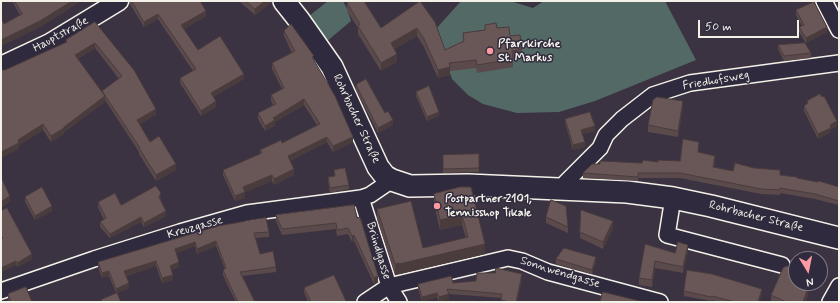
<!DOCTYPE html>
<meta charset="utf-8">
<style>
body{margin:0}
#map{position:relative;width:840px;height:303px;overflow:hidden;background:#3b3342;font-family:Mynerve,sans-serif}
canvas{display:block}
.frame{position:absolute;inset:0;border:2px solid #f4f1e8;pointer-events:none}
.north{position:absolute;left:788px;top:251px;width:40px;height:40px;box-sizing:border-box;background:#2f2a3d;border:1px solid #7e7a81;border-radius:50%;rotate:170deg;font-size:11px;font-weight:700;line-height:16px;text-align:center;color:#f4f1e8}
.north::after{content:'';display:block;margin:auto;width:14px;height:18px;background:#ff9aa2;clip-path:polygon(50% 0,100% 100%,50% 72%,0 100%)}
.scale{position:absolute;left:698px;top:20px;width:101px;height:18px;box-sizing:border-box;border:2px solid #f4f1e8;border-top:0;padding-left:5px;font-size:12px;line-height:14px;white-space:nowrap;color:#f4f1e8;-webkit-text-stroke:3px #2f2a3d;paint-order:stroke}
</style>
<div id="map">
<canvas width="840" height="303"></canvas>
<div class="frame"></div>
<div class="north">N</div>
<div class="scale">50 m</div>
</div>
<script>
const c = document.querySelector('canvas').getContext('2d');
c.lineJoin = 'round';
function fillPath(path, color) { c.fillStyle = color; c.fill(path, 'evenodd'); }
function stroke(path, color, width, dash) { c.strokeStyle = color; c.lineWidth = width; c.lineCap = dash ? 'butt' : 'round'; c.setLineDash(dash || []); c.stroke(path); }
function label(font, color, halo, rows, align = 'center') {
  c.font = font + ' Mynerve,sans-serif'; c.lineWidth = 3; c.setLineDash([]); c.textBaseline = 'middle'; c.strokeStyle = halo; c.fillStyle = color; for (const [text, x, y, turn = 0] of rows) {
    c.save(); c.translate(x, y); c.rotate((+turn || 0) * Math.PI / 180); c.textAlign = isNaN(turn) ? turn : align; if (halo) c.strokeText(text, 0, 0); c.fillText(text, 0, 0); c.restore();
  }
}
const green = new Path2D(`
 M328,1H343L347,9L351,21L326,42L309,16Z
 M461,1H510L533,8L544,1H665L696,60L595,101L559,112L517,113L483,104L468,95L452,79L435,30Z`);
const minor = new Path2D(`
 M824,1L839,30
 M563,189L566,182L600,148L606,135L622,119L653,95L690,83L839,63
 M361,198L389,286L399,302
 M673,198L667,235L782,265
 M1,291L94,259L180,232L247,213L361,198L370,195L392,180
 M365,302L389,286L508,258L522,261L548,272L660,302
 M830,302L839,286`);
const tertiary = new Path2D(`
 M1,66L50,43L119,1`);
const secondary = new Path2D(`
 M284,1L299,20L332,67L378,167L385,176L392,180L410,186L468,185L627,192L673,198L711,206L839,238`);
const wall = new Path2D(`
 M12,1H81L40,27L1,46V18L4,24L20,15Z
 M130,1H200L206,16L184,29L198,50L244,79L213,97L216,107L201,116L180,83V78L193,71L158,19L144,27L130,4Z
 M239,1H272V2L255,15Z
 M420,1L445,50L463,41V33L485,30V25L497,28L510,36L522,49V57L513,59V67L477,73L476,68L450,71V75L438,78L424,47L417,36L394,49L397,62L381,71L358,34V28L347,11V3L381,28Z
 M796,10L827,32L806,43L799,32V27L802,26L796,15Z
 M95,22L156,115L139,124L150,142L176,170L156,181L139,154V152L105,100V102L64,132V134L51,142L43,130L19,145V149L5,70L66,42V40ZM95,48L119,79L102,91V93L78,59Z
 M284,31L314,60L353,142L333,152L327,142L290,161L294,175L274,185L272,181L245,192V198L235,201L223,175V170L260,154V150L282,143L317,125L304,105L275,122V126L265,131L258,119V113L273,105L271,101V95L282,89L272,69V63L292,53L284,36Z
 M778,45L811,53V58L784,61L778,49Z
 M356,85L385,113L393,125L378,133L356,90Z
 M416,92L439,116L427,121L416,96Z
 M807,101L837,126L831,129V132L818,139L804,111V106L807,104Z
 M683,107L678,137L648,132V125Z
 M565,119L595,131L582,134L585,147L573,150L565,123Z
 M699,147L698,152L715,161L714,167L733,171L780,175L839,187V205L815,199L780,193V195L761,194L680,178H638V181L583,178V173L600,164L642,163L680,161Z
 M479,154V172L443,173V155Z
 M334,170L349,185V189L330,193L328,182V177L334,176Z
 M460,187L485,254L399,274V273L395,274L377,219V209L423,248L466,238L462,225L440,230L434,204V194Z
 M25,197L52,211L35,220L25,202Z
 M161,197L160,199L166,216L144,227L141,222L110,238L100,227V222L104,220L98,207V202L121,205Z
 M581,210L613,228L603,249L580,238Z
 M1,211L32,259L17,267L16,265L1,272Z
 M276,215L357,218L378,282L374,284L354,241L352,242L348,234L337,236L336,229L282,235L276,221Z
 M546,217L568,227V233L546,223Z
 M218,226L269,232V237L256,238L260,254L276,267V272L242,276L255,302H236L227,284L223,275V270L225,269L216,246L197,254L195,246L176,253L179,267L171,270L173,280L162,283L156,266L126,276L129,288L117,293L121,302H101V300L116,293L109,276L102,278L98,267V262Z
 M645,244L675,253L688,251L683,273L655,268L652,287L639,285V278Z
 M556,259L596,262L592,274L556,264Z
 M796,275L794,281L808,295L806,302H771V295Z
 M522,279L517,302H501V298L449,294V299L439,302L437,297L422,302L418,288V284L453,283L476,281Z
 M304,288L346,302H308L304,292Z
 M684,291L762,293L759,302H718L712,300L711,301L684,296Z
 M8,294L32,302H9L8,298Z`);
const shadedWall = new Path2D(`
 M72,1H81L40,27L1,46V40Z
 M265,1H272V2L255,15V9Z
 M206,11V16L181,31V25Z
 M158,14V19L144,27V22Z
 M827,27V32L806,43V38Z
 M417,28V36L391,51V43Z
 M95,43V48L75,61V55Z
 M397,54V62L381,71V63Z
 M450,67V75L438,78V70Z
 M244,74V79L211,98V93Z
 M105,96V102L64,132V134L51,142V136Z
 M304,99V105L275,122V126L265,131V126L273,118Z
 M216,101V107L201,116V111Z
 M683,101V107L678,137V131Z
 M156,109V115L137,126V120Z
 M439,112V116L427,121V117Z
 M393,120V125L378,133V128Z
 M837,121V126L831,129V132L818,139V134L830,125Z
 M43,124V130L19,145V149L1,158V152L18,140Z
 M595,126V131L581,134V130Z
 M327,137V142L288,162V156Z
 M353,137V142L333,152V146Z
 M585,142V147L573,150V145Z
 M176,164V170L156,181V175Z
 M294,169V175L274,185V179Z
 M272,175V181L243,193V187Z
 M245,192V198L235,201V196Z
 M10,196V202L1,208V202Z
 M52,206V211L35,220V216Z
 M166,211V216L144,227V223Z
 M462,215V225L440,230V220Z
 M141,217V222L110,238V234Z
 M613,221V228L603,249V242Z
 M354,235V241L352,242V236Z
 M216,241V246L197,254V249Z
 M195,242V246L175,254V249Z
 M485,244V254L399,274V264Z
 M688,245V251L683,273V267Z
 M32,254V259L17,267V263Z
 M596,257V262L592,274V270Z
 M16,261V265L1,272V268Z
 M156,261V266L124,276V271Z
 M655,261V268L652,287V280Z
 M179,262V267L170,271V266Z
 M399,263V273L395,274V264Z
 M796,269V275L793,286V280Z
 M109,271V276L102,278V273Z
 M522,274V279L517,302H516Z
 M173,275V280L162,283V278Z
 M378,276V282L374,284V278Z
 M129,283V288L116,294V289Z
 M808,288V295L806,302H803Z
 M762,289V293L759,302H758Z
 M437,293V297L422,302V297Z
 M449,294V299L439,302V297Z`);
const building = new Path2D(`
 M15,1H72L40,21L1,40V18L4,24L22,14Z
 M132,1H200L206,11L181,25L198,50L220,36L244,74L211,93L216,101L201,111L180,78L196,69L158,14L144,22Z
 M246,1H265L255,9Z
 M351,1H364L381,28L420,1L435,22L445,50L464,41L463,33L485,30V25L496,23L497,28L509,27L510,36L520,35L522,49L512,51L513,59L477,65L476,60L449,63L450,67L438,70L424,39L417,28L391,43L397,54L381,63L358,26L360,24L347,3Z
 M814,2L827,27L806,38L799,27L804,25L796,10Z
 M95,22L134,70L156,109L137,120L150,142L159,136L176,164L156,175L139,148H140L102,91L122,76L95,43L75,55L105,96L64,127V128L51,136L43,124L18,140L19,143L1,152V70H5L67,42L66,40Z
 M291,24L314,56L312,57L335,96L353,137L333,146L327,137L288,156L294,169L274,179L272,175L243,187L245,192L235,196L223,170L262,153L260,150L281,140L282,143L320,124L304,99L273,118L275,120L265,126L258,113L276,104L271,95L284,88L272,63L295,51L284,31Z
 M805,43L811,53L784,56L778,45Z
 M366,79L385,113L388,111L393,120L378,128L356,85Z
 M429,86L439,112L427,117L416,92Z
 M820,94L822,97L824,96L837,121L830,125L831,128L818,134L804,106L808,103L807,101Z
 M657,97L683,101L678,131L648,125L653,100Z
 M590,112L595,126L581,130L585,142L573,145L565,119Z
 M683,139L699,142L698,152L715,156L713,167L733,171L735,163L754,168L780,170V175L797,177V178L818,182L819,181L839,187V201L815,194L780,188V190L761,189L680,173H638V177L583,173L592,164H600V161L642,163L643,160L658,162V160L680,161Z
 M479,154V168L443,169V155Z
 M345,168L349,185L330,188L328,177L335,176L334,170Z
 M1,177L10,196L1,202Z
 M156,186L161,193L159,197L166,211L144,223L141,217L110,234L100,222L106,218L98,202L115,193L121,205Z
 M42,187L52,206L35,216L25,197Z
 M460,187H471L485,244L399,264V263L395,264L377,209L411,201L423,248L468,237L462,215L440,220L434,194Z
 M551,200L566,206L568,227L546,217Z
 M354,205L357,218L360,217L378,276L374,278L354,235L352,236L348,228L337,230L336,223L282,229L276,215Z
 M7,208L32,254L17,263L16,261L1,268V239L3,238L1,236V211Z
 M581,210L613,221L603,242L580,232Z
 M266,218L269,232L254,233L260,254L273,251L276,267L240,272L255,302H238L227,279L223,270L226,268L216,241L197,249L195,242L175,249L179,262L170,266L173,275L162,278L156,261L124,271L129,283L116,289L109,271L102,273L98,262L218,226Z
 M678,242L688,245L683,267L655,261L652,280L639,278L645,244L675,253Z
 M564,248L596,257L592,270L556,259Z
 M787,266L796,269L793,280L796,282V283H799L808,288L803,302H786L771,295L783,268Z
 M496,268L522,274L516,302H510L501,300L502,294L447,289L449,294L439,297L437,293L422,297L418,284L451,276L453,283L476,281L477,273H495Z
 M687,270L712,274L762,289L758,302H735L712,296L711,297L684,291Z
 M334,275L346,301L344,302H311L304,288Z
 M26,287L32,302H17V301L11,302L8,294Z
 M603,292L644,302H600Z
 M117,293L121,302H102L101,300Z`);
const markers = [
 [490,51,4,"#ff9aa2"],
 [437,206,4,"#ff9aa2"]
];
const streetNames = [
 ["Hauptstraße",61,35,-29],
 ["Friedhofsweg",716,81,-10],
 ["Rohrbacher Straße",356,119,65],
 ["Rohrbacher Straße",756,217,14],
 ["Kreuzgasse",195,228,-16],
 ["Bründlgasse",378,251,73],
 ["Sonnwendgasse",560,273,17]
];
const poiNames = [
 ["Pfarrkirche",498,44],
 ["St. Markus",498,58],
 ["Postpartner 2101,",445,199],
 ["Tennisshop Tikale",445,213]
];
fillPath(green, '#536965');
stroke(minor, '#f4f1e8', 18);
stroke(tertiary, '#f4f1e8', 21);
stroke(secondary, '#f4f1e8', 24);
stroke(minor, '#2f2a3d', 15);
stroke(tertiary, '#2f2a3d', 18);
stroke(secondary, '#2f2a3d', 21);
fillPath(wall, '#5a4a4b');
fillPath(shadedWall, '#4a3c3d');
fillPath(building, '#695657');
stroke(building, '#4a3c3d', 1);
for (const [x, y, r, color] of markers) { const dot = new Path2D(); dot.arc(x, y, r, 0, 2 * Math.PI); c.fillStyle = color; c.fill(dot); stroke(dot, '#2f2a3d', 1.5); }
label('12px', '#f4f1e8', '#2f2a3d', streetNames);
label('bold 12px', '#f4f1e8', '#2f2a3d', poiNames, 'left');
</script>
